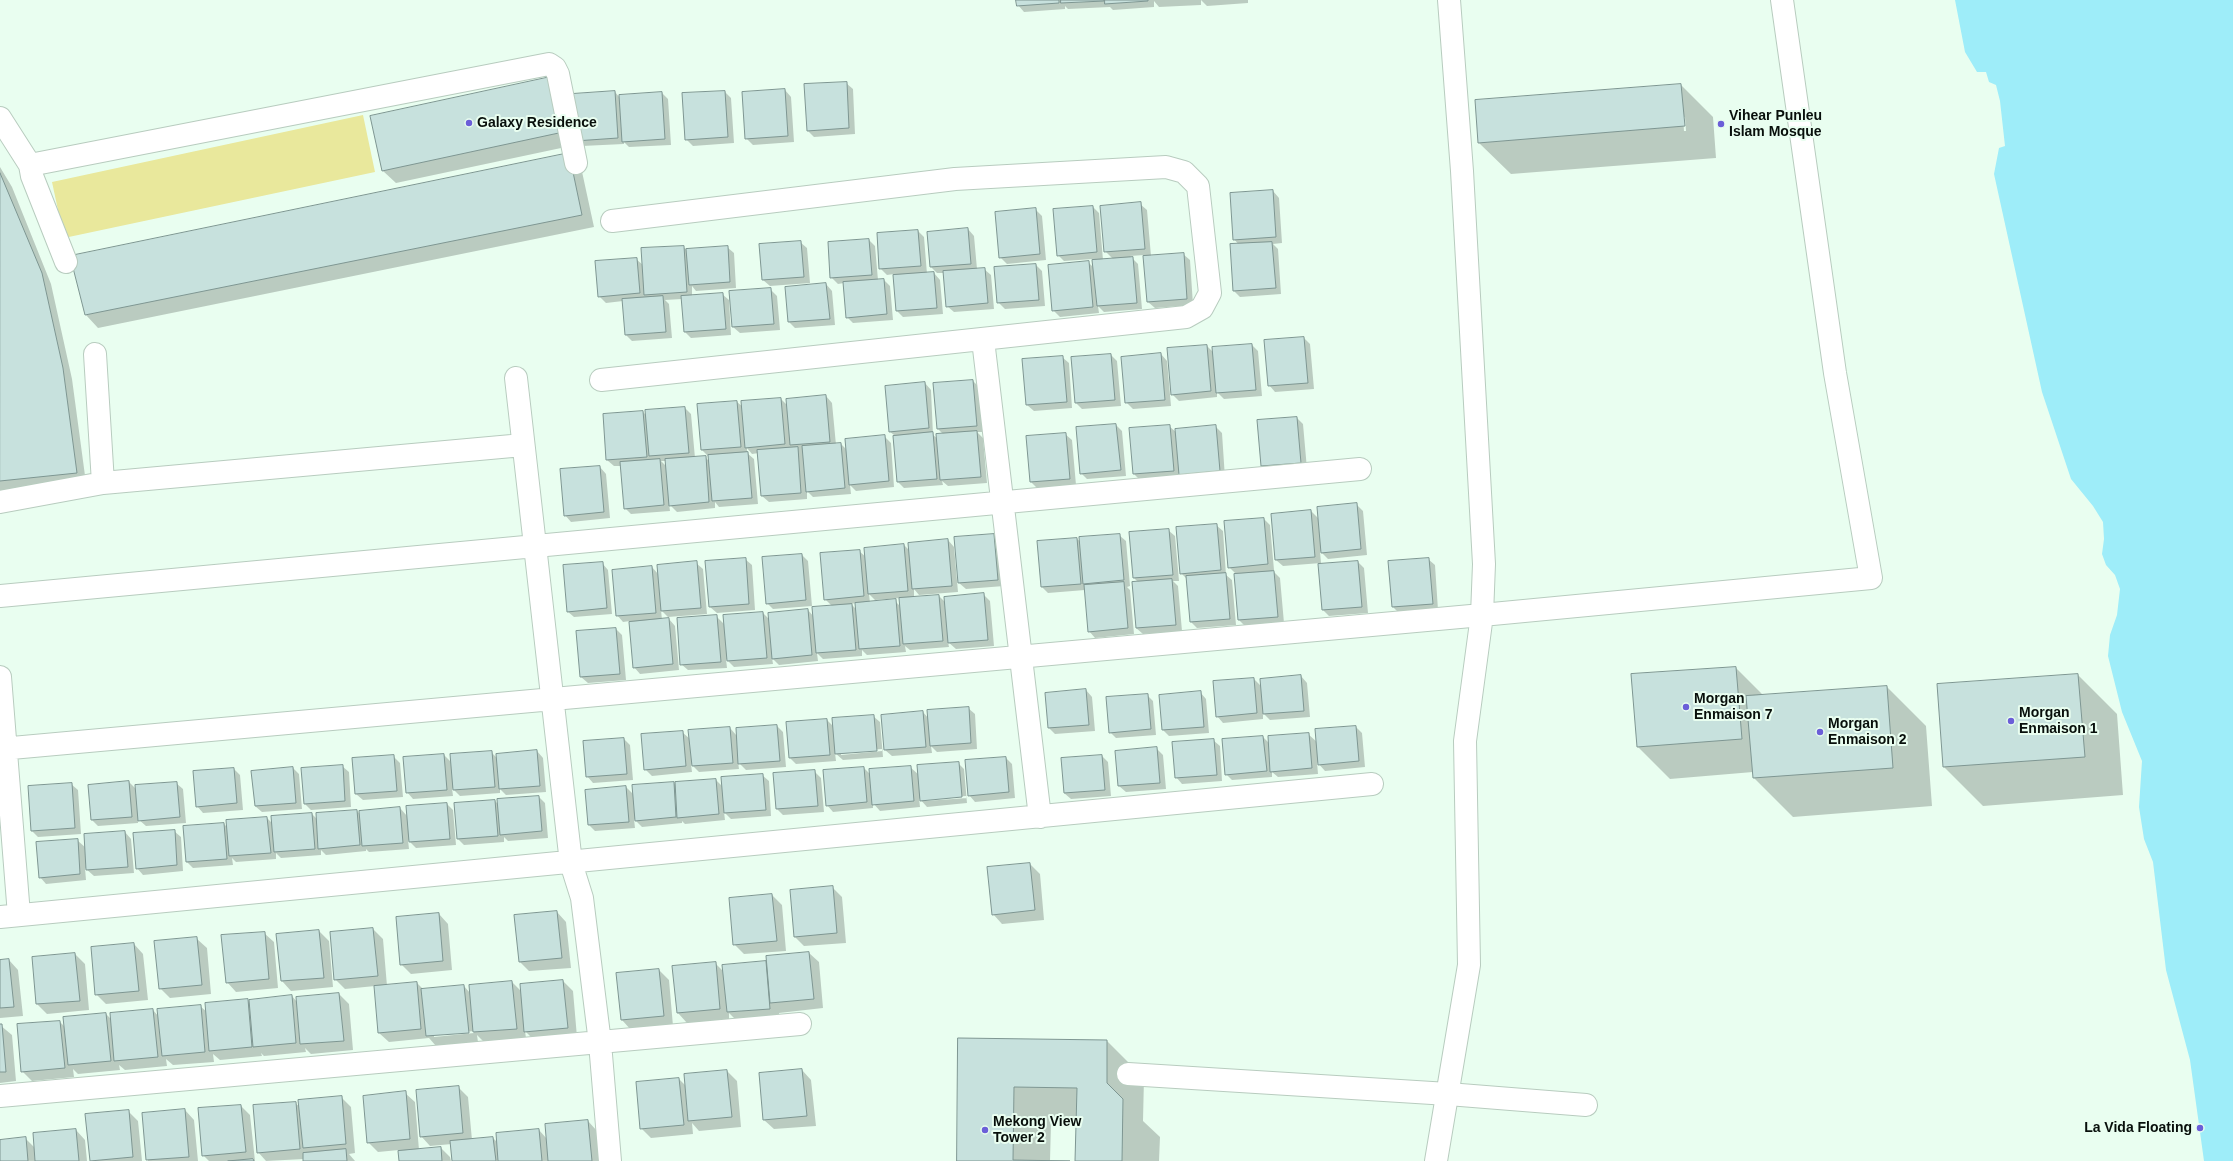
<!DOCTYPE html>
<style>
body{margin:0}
canvas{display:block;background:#e9fef0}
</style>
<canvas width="2233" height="1161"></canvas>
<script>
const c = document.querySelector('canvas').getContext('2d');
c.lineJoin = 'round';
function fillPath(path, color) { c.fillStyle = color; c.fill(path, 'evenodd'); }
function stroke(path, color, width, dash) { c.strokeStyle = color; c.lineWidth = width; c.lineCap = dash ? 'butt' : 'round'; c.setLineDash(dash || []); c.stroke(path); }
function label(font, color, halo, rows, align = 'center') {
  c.font = font + ' Arial,sans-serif'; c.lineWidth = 4; c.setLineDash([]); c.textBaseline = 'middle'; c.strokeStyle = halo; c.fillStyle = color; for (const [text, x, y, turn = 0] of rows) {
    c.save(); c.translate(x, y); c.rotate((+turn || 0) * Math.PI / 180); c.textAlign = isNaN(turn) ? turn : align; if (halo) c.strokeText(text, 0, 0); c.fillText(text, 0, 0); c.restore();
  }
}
const green = new Path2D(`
 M363,115L375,172L64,238L52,182Z`);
const water = new Path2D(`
 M1955,0H2233V1161H2204L2190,1060L2166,970L2153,862L2144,839L2139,807L2142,761L2122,712L2108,656L2110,635L2117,615L2120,589L2115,575L2106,565L2102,554L2104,539L2103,522L2093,506L2071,479L2042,392L1994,174L1999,148L2005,146L2000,101L1996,85L1989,82L1986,72H1977L1965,52Z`);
const shadow = new Path2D(`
 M1017,0H1248V3L1207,6L1201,0V5L1159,7L1154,1V7L1113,10L1110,7L1068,9L1065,6V9L1024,12L1018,5Z
 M846,83L853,89L855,134L814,137L808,131Z
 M1681,85L1713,117L1716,158L1511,174L1479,143ZM1683,117H1685L1686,131H1684Z
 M785,90L791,97L794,142L753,145L746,138Z
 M615,92L620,98L662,93L668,99L671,145L629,147L624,142V144L582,146L580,144L396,183L383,171Z
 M725,92L731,98L734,143L693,146L686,139Z
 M0,167L12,187L51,284L72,379L86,483L0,492Z
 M581,167L594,227L98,328L86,315Z
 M1273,191L1279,198L1282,243L1273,244L1278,249L1281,294L1240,297L1234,291L1239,245L1234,239Z
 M1140,204L1147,210L1151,256L1183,254L1190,260L1193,305L1155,308L1148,302L1144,255L1130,256L1138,264L1142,309L1104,312L1098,306L1099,313L1060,317L1053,310L1088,262L1094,268L1093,259L1064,261L1058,255L1093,207L1099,213L1103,260L1113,259L1105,251Z
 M1035,209L1042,216L1046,260L1007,264L1000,257Z
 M968,229L974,236L977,269H984L991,275L994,309L954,312L947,306L944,273H937L931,267L928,233Z
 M918,231L924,237L927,274L934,273L940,280L943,314L903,317L897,311L894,274L887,275L880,268Z
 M869,240L875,246L878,280H884L890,286L893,320L853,323L847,317L844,283L838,284L831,277Z
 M800,242L807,248L810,283L770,286L763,280Z
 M683,247L687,250L727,247L734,253L736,288L696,291L692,286V296L722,294L729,300L731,335L691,338L685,332L682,299L665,300L669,304L672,338L632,341L626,335L623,301L606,303L599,296L636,259L643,265Z
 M1036,265L1042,271L1045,306L1005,309L998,302Z
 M826,284L832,291L835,325L795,328L789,322Z
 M770,289L777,296L780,330L740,333L733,327Z
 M1304,338L1310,344L1314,389L1275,392L1269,385Z
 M1252,345L1258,351L1262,396L1224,399L1217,392V397L1179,401L1172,394L1207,346L1214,353L1213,348Z
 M1161,354L1167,361L1171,406L1133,409L1126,402Z
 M1111,355L1117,361L1121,406L1082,409L1076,403Z
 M1062,357L1069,363L1072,408L1034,411L1027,405Z
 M973,381L979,387L983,432H977L983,438L987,483L948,486L942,481L943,485L904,488L898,482L894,435L889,431L925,383L931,390L933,435L938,439L943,434L938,429Z
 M826,396L832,403L836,445L841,444L847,450L884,436L891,443L894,487L856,491L850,485L851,494L813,497L807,491V499L769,502L762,496L759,453L752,454L747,448V453L754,459L758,504L719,507L715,502V508L677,512L669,504L670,511L631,514L625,508L621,466H614L607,460L643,412L647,416L685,408L691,414L695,458L705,457L710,462L708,456L702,450L737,402L743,407L781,399L788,406ZM661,461H666L667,467Z
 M1297,418L1303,424L1307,469L1268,472L1262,466Z
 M1116,425L1122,431L1126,476L1087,479L1081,473L1077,428Z
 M1169,426L1177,433L1215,426L1222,433L1225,478L1179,477L1140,480L1134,474Z
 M1065,434L1072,440L1076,485L1037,488L1031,482Z
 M600,467L606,474L610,518L571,522L565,515Z
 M1356,504L1363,511L1367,555L1328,559L1320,551L1321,563L1283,566L1276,560L1311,511L1319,519Z
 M1264,519L1270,525L1274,570H1272L1280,578L1284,623L1245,626L1239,620L1237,575L1229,567Z
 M1216,525L1223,531L1226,575L1232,580L1236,625L1197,628L1191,622L1187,579L1181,573Z
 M1168,530L1175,536L1179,581H1173L1178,586L1182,631L1143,634L1136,628L1138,582L1134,578Z
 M994,535L1000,541L1004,586L966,589L959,583L956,538Z
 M1119,535L1126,541L1130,586L1127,587L1130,590L1134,634L1095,638L1089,631L1085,590L1048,593L1042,587L1077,539L1081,542Z
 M948,540L954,547L958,592L919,595L914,589V598L939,596L946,603L984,595L990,601L994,646L956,649L948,642L949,647L910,650L905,646L906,652L867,655L862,650V656L823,659L817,653L818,661L779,665L772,658L773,664L734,667L726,659L727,668L688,670L681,664L716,616L725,625L763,613L769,619L808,610L814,617L832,606L825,599L859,551L866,557L904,545L910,551ZM869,594L875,600L900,598V606L895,601L870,603ZM856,603L857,610L851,604Z
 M802,555L808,561L812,606L773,609L767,603Z
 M745,559L752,565L755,610L717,613L710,607Z
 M1428,559L1435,565L1438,610L1399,613L1393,607L1389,562Z
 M1358,562L1364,568L1368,613L1329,616L1323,610Z
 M602,563L608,570L612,614L574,617L567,611Z
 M696,563L703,569L707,614L668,617L661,610L662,620L669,619L675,626L679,670L640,674L634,667L630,621L623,622L617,615L652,567L658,574Z
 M616,629L622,635L626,680L588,683L581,677Z
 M1736,668L1764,696L1887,687L1926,726L1932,806L1793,817L1754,778L1753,772L1670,779L1638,747Z
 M2078,675L2117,714L2123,795L1983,806L1944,767Z
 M1301,676L1307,683L1310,717L1270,720L1263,713V719L1223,723L1217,716L1254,679L1261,686Z
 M1086,690L1092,697L1095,731L1055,734L1049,728Z
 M1200,692L1206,699L1209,733L1169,736L1163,730Z
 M1147,695L1153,701L1156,735L1116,738L1110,732Z
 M968,708L975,714L977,749L937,752L931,746L932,753L892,756L885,750L923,712L929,719Z
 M873,716L880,722L883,757L843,760L835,753L836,761L796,764L790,758L827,720L834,727ZM882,749V751L841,755V752Z
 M777,726L783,732L786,767L746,770L738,762L739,769L699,772L691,764L692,772L652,776L645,769L682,732L690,739L730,728L737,736Z
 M1356,727L1362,733L1365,767L1325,771L1317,762L1318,774L1278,777L1272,772V777L1232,780L1226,774L1223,740L1263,737L1269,743L1308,734L1317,742Z
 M624,739L630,745L633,780L593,783L587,776Z
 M1213,740L1220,746L1222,781L1182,784L1176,777Z
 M1156,748L1163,755L1166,789L1126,792L1119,786Z
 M537,751L543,758L546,792L506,795L500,789V793L460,796L452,788L453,796L413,799L407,792L444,755L452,763L491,752L497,758Z
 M393,756L400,763L403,797L363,800L356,794L353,759Z
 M1102,756L1108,762L1111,796L1071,799L1064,793L1062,759Z
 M1006,758L1012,764L1015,798L975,802L969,795Z
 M958,763L964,769L967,803L927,807L919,798L920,807L880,811L873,803V808L833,812L827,805L864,768L871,775L910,767L919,775ZM966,796L967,798L925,801V799Z
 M342,766L349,772L351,807L311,810L305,804Z
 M293,768L299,774L302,809L262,812L255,806Z
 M234,769L240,775L243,810L203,813L197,806Z
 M814,771L821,778L824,812L783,815L777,809Z
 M762,775L769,781L771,816L731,819L724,812L725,820L685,824L682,821V823L642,827L634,819L635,828L595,831L589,825L626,787L634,795L673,783L676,785L716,780L723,787Z
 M129,782L137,790L176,783L183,789L186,823L146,826L138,819V823L98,826L92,820Z
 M71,784L78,790L81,834L38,837L32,831Z
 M539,797L545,803L548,838L508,841L504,837V842L464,845L458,839L495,801L499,805Z
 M447,804L453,810L456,845L416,848L408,840L409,849L369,852L366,849V851L326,855L321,850V855L281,858L276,853V859L236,862L232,858L233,865L193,868L186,861L224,824L228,828L267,818L272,823L312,814L317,819L357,811L360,814L400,808L407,816Z
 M174,831L181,837L183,871L143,875L137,868Z
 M125,832L131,839L134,873L94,876L85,868L86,880L46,884L40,877L77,840L86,848Z
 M1030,864L1040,874L1044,920L1002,924L993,914Z
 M832,887L842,897L846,943L804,946L795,937Z
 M772,895L782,905L786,951L744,954L734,944Z
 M557,912L566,922L571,968L529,971L520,962Z
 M439,914L448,924L452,970L411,974L401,964Z
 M373,929L383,939L387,986L417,983L424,990L464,986L470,993L512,982L522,992L563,981L573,991L577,1037L535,1041L525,1031L526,1038L484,1042L477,1035L478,1042L436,1046L429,1038L389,1042L379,1033L375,986L345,989L335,979ZM474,1031V1033L434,1037V1035Z
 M319,931L329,941L333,987L291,991L282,981L277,935Z
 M264,933L274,942L278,988L236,992L227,982Z
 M197,939L207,948L211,994L170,998L160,988Z
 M134,944L143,954L148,1000L106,1004L96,994Z
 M809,953L819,962L823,1008L779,1013V1018L737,1021L729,1013V1019L687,1023L678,1013L674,967L715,963L724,972L765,962L768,965Z
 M75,954L85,964L89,1010L47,1014L37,1004L33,958Z
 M9,960L18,970L23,1016L0,1018V961Z
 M659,970L669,980L673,1026L631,1030L622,1020Z
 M339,994L349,1004L353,1050L311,1054L305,1048L306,1052L264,1056L261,1053L262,1056L220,1060L213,1054L214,1062L173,1065L166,1059L167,1066L125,1070L119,1065L120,1070L78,1074L73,1069L74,1077L32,1081L22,1071L60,1022L65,1027L106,1014L112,1020L153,1010L159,1017L200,1006L207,1012L247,1000L250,1003L292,996L297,1002Z
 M0,1025L12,1035L16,1081L0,1083Z
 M959,1039L1107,1041L1144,1078L1143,1121L1160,1137L1159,1161H1076L1077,1124L1051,1123L1050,1161H958Z
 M802,1070L811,1080L816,1126L774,1129L764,1120Z
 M727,1071L737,1081L741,1127L699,1131L692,1123L693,1134L651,1138L641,1128L679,1079L686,1086Z
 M458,1087L468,1097L472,1140L493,1138L498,1143L539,1130L547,1139L588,1121L597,1131L600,1161H453L452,1144L430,1146L421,1136Z
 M405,1093L415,1102L419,1150L441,1148L450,1157L451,1161H400L399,1150L378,1152L368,1142Z
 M341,1097L351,1107L355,1153L349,1154L355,1161H304V1159L266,1161L258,1152L295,1103L300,1107Z
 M241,1106L250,1115L255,1161H209L203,1155Z
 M185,1110L194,1120L198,1161H148L143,1114Z
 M128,1111L138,1121L142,1161H91Z
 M76,1130L85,1140L87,1161H0V1141L26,1139L35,1148Z`);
const building = new Path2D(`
 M1016,0H1059V3L1017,6Z
 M1061,0H1104V1L1061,3Z
 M1105,0H1148V1L1105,4Z
 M555,76L568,131L382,171L370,116Z
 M847,82L849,128L807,131L804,84Z
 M1681,84L1685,126L1478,143L1475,100Z
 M785,89L788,136L745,139L742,92Z
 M615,91L618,138L575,141L572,94Z
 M725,91L728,137L685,140L682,93Z
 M662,92L665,139L622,142L619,95Z
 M569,153L582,215L85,315L70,256Z
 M0,173L42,273L63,368L77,473L0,481Z
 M1273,190L1276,237L1233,240L1230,193Z
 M1141,202L1145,249L1104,252L1100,206Z
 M1093,206L1097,252L1057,256L1053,209Z
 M1036,208L1040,254L999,258L995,212Z
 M968,228L971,264L930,267L927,232Z
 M918,230L921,266L879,269L877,233Z
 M869,239L872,275L830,278L828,242Z
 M801,241L804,277L762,280L759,244Z
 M1272,242L1276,288L1233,291L1230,244Z
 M684,246L687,292L644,295L641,248Z
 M728,246L730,282L689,285L686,249Z
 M1184,253L1187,299L1147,302L1143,256Z
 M1133,257L1137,303L1097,306L1092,260Z
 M637,258L640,293L598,297L595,261Z
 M1089,261L1093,307L1052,311L1048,265Z
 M1036,264L1039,300L997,303L994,267Z
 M985,268L988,303L946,307L943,271Z
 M934,272L937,308L896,311L893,275Z
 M884,279L887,314L846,318L843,282Z
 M826,283L830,319L788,322L785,287Z
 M771,288L774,324L732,327L729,291Z
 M723,293L726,329L684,332L681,296Z
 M663,296L666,332L625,335L622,299Z
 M1304,337L1308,383L1268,386L1264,340Z
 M1252,344L1256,390L1216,393L1212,347Z
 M1207,345L1211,391L1171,395L1167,348Z
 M1161,353L1165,400L1125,403L1121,357Z
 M1111,354L1115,400L1075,403L1071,357Z
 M1063,356L1067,402L1026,405L1022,359Z
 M973,380L977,426L937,429L933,383Z
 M925,382L929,428L889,432L885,386Z
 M826,395L830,442L790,445L786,399Z
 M781,398L785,444L745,448L741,401Z
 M737,401L741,447L701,450L697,404Z
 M685,407L689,453L649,456L645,410Z
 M643,411L647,457L606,460L603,414Z
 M1297,417L1301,463L1261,466L1257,420Z
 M1116,424L1121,470L1080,474L1076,427Z
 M1170,425L1174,471L1133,474L1129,428Z
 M1216,425L1220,471L1179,475L1175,429Z
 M977,431L981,477L940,480L936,434Z
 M933,432L937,479L897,482L893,436Z
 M1066,433L1070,479L1030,482L1026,436Z
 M885,435L889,481L849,485L845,439Z
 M841,443L845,488L806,492L802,446Z
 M798,447L801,493L761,496L757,450Z
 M748,452L752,498L712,501L708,455Z
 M706,456L709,502L669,506L665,459Z
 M660,459L664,505L624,509L620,462Z
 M600,466L604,512L564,516L560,469Z
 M1357,503L1361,549L1321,553L1317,507Z
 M1311,510L1315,557L1275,560L1271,514Z
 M1264,518L1268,564L1228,568L1224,521Z
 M1217,524L1221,570L1180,574L1176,527Z
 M1169,529L1173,575L1133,578L1129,532Z
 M994,534L998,580L958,583L954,537Z
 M1120,534L1124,580L1083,584L1079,537Z
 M1077,538L1081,584L1041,587L1037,541Z
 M948,539L952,586L912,589L908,543Z
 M904,544L908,591L868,594L864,548Z
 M860,550L864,596L824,600L820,553Z
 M802,554L806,600L766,604L762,557Z
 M746,558L749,604L709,607L705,561Z
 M1429,558L1433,604L1392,607L1388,561Z
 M697,561L701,608L661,611L657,565Z
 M1358,561L1362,607L1322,610L1318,564Z
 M603,562L607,608L567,612L563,565Z
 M652,566L656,613L616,616L612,570Z
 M1274,571L1278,617L1238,620L1234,574Z
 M1226,573L1230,619L1190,622L1186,576Z
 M1172,579L1176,625L1136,628L1132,582Z
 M1124,582L1128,628L1088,632L1084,585Z
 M984,593L988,640L948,643L944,597Z
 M939,595L943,641L903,644L899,598Z
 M896,599L900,646L859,649L855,603Z
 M852,604L856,650L816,653L812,607Z
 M808,609L812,655L772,659L768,613Z
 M763,612L767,658L727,661L723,615Z
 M717,615L721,662L680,665L677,618Z
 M669,618L673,664L633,668L629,622Z
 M616,628L620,674L580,677L576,631Z
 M1736,667L1742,739L1637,747L1631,674Z
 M2078,674L2085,757L1943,767L1937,684Z
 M1301,675L1304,711L1263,714L1260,679Z
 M1254,678L1257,713L1216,717L1213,681Z
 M1887,686L1893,768L1753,778L1746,696Z
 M1086,689L1089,725L1048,728L1045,693Z
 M1201,691L1204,727L1162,730L1159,695Z
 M1148,694L1151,729L1109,733L1106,697Z
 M969,707L971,743L930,746L927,710Z
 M923,711L926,747L884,750L881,715Z
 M874,715L877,751L835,754L832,718Z
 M827,719L830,755L789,758L786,722Z
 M777,725L780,761L738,764L736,728Z
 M1356,726L1359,761L1318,765L1315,729Z
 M730,727L733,763L692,766L688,730Z
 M683,731L686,766L644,770L641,734Z
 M1309,733L1312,768L1270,772L1268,736Z
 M1263,736L1267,771L1225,775L1222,739Z
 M624,738L627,774L586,777L583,741Z
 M1214,739L1217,775L1175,778L1172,742Z
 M1157,747L1160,783L1118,786L1115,751Z
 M537,750L540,786L499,789L496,754Z
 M492,751L495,787L453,790L450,754Z
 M444,754L447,790L406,793L403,757Z
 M394,755L397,791L355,794L352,758Z
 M1102,755L1105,790L1064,793L1061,758Z
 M1006,757L1009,792L968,796L965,760Z
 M959,762L962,797L920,801L917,765Z
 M343,765L345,801L304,804L301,768Z
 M911,766L914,801L872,805L869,769Z
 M293,767L296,803L255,806L251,771Z
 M864,767L867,802L826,806L823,770Z
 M234,768L237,803L196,807L193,771Z
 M815,770L818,806L776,809L773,773Z
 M763,774L766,810L724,813L721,777Z
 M716,779L719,814L677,818L675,782Z
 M129,781L132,817L91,820L88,785Z
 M177,782L180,817L138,821L135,785Z
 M674,782L676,817L635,821L632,785Z
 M72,783L75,828L31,831L28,786Z
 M626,786L629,822L588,825L585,790Z
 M539,796L542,831L500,835L497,799Z
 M495,800L498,836L457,839L454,803Z
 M447,803L450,839L409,842L406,806Z
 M400,807L403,843L362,846L359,811Z
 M357,810L360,845L318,849L316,813Z
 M312,813L315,849L274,852L271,816Z
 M267,817L271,853L229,856L226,820Z
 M224,823L227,859L186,862L183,826Z
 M175,830L177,865L136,869L133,833Z
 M125,831L128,867L86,870L84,834Z
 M78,839L80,874L39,878L36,842Z
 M1030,863L1035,910L992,915L987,867Z
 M833,886L837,933L794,937L790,890Z
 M772,894L777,941L733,945L729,898Z
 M557,911L562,958L519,962L514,915Z
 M439,913L443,961L400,965L396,917Z
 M373,928L378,976L334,980L330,932Z
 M319,930L324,978L281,981L276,934Z
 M265,932L269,979L226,983L221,935Z
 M197,937L202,985L159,989L154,941Z
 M134,943L139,991L95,995L91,947Z
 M809,952L814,999L770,1003L766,956Z
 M75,953L80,1001L36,1004L32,957Z
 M9,959L14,1007L0,1008V960Z
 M766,961L770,1009L727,1012L722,965Z
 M716,962L720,1009L677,1013L672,966Z
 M659,969L664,1016L621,1020L616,973Z
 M563,980L568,1028L524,1032L520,984Z
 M512,981L517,1029L473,1032L469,985Z
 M417,982L421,1029L378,1033L374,986Z
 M464,985L469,1033L426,1036L421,989Z
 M339,993L344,1041L300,1044L296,997Z
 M292,995L296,1043L253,1047L249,1000Z
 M248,999L252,1047L209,1051L205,1003Z
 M201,1005L205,1052L162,1056L157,1009Z
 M153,1009L158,1057L114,1061L110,1013Z
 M106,1013L111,1061L68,1065L63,1017Z
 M60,1021L65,1068L21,1072L17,1024Z
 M0,1024H2L6,1072H0Z
 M958,1038L1107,1040V1083L1123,1099L1122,1161H1075L1077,1088L1014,1087L1013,1160L1070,1161H957Z
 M802,1069L807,1116L763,1120L759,1073Z
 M727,1070L732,1117L688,1121L684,1074Z
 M679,1078L684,1125L640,1129L636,1082Z
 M459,1086L463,1133L420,1137L416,1090Z
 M406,1091L410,1139L367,1143L363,1096Z
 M342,1096L346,1144L303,1148L298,1100Z
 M296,1102L300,1149L257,1153L253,1105Z
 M241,1105L246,1152L202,1156L198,1108Z
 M185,1109L189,1157L146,1160L142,1113Z
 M129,1110L133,1157L90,1161L85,1114Z
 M588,1120L592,1161H548L545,1124Z
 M76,1129L79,1161H35L33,1133Z
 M539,1129L542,1161H498L496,1133Z
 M26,1137L28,1161H0V1140Z
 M493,1137L496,1161H452L450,1141Z
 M441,1147L442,1161H399L398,1151Z
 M346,1149L347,1161H303V1153Z
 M253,1159L254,1161H228Z`);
const street = new Path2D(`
 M0,118L30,165L549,64L555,68L558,74L576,163
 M30,165L32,176L66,262
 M983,340L1040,817
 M95,354L103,483
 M516,378L571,863L582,898L600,1043L610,1161
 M601,380L1186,317L1202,308L1210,293L1198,186L1184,172L1166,167L955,179L612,221
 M0,502L103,483L523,445
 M0,596L1360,469
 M0,677L19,915
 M0,749L1482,615L1484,564L1462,171L1449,0
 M0,917L1372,784
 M1128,1074L1448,1094L1586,1105
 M0,1096L800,1024`);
const secondary = new Path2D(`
 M1436,1161L1469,965L1465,741L1482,615L1871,578L1835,373L1782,0`);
const markers = [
 [469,123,4,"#6b5ed8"],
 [1721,124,4,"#6b5ed8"],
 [1686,707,4,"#6b5ed8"],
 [2011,721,4,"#6b5ed8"],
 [1820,732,4,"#6b5ed8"],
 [2200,1128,4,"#6b5ed8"],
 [985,1130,4,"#6b5ed8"]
];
const poiNames = [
 ["Vihear Punleu",1729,116],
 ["Islam Mosque",1729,132],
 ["Galaxy Residence",477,123],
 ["Morgan",1694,699],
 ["Enmaison 7",1694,715],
 ["Morgan",2019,713],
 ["Enmaison 1",2019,729],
 ["Morgan",1828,724],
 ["Enmaison 2",1828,740],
 ["Mekong View",993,1122],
 ["Tower 2",993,1138],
 ["La Vida Floating",2192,1128,"right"]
];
fillPath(green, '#e9e89c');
fillPath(water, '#9eedf9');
fillPath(shadow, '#0003');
fillPath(building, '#c7e1dd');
stroke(building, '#7e9692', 1);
stroke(street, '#b8ccbf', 24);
stroke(secondary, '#b8ccbf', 24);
stroke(street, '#fff', 22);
stroke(secondary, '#fff', 22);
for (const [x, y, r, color] of markers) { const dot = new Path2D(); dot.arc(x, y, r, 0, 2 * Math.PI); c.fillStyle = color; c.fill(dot); stroke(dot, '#e9fef0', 1.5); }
label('bold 14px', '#080f0b', '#e9fef0', poiNames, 'left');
</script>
